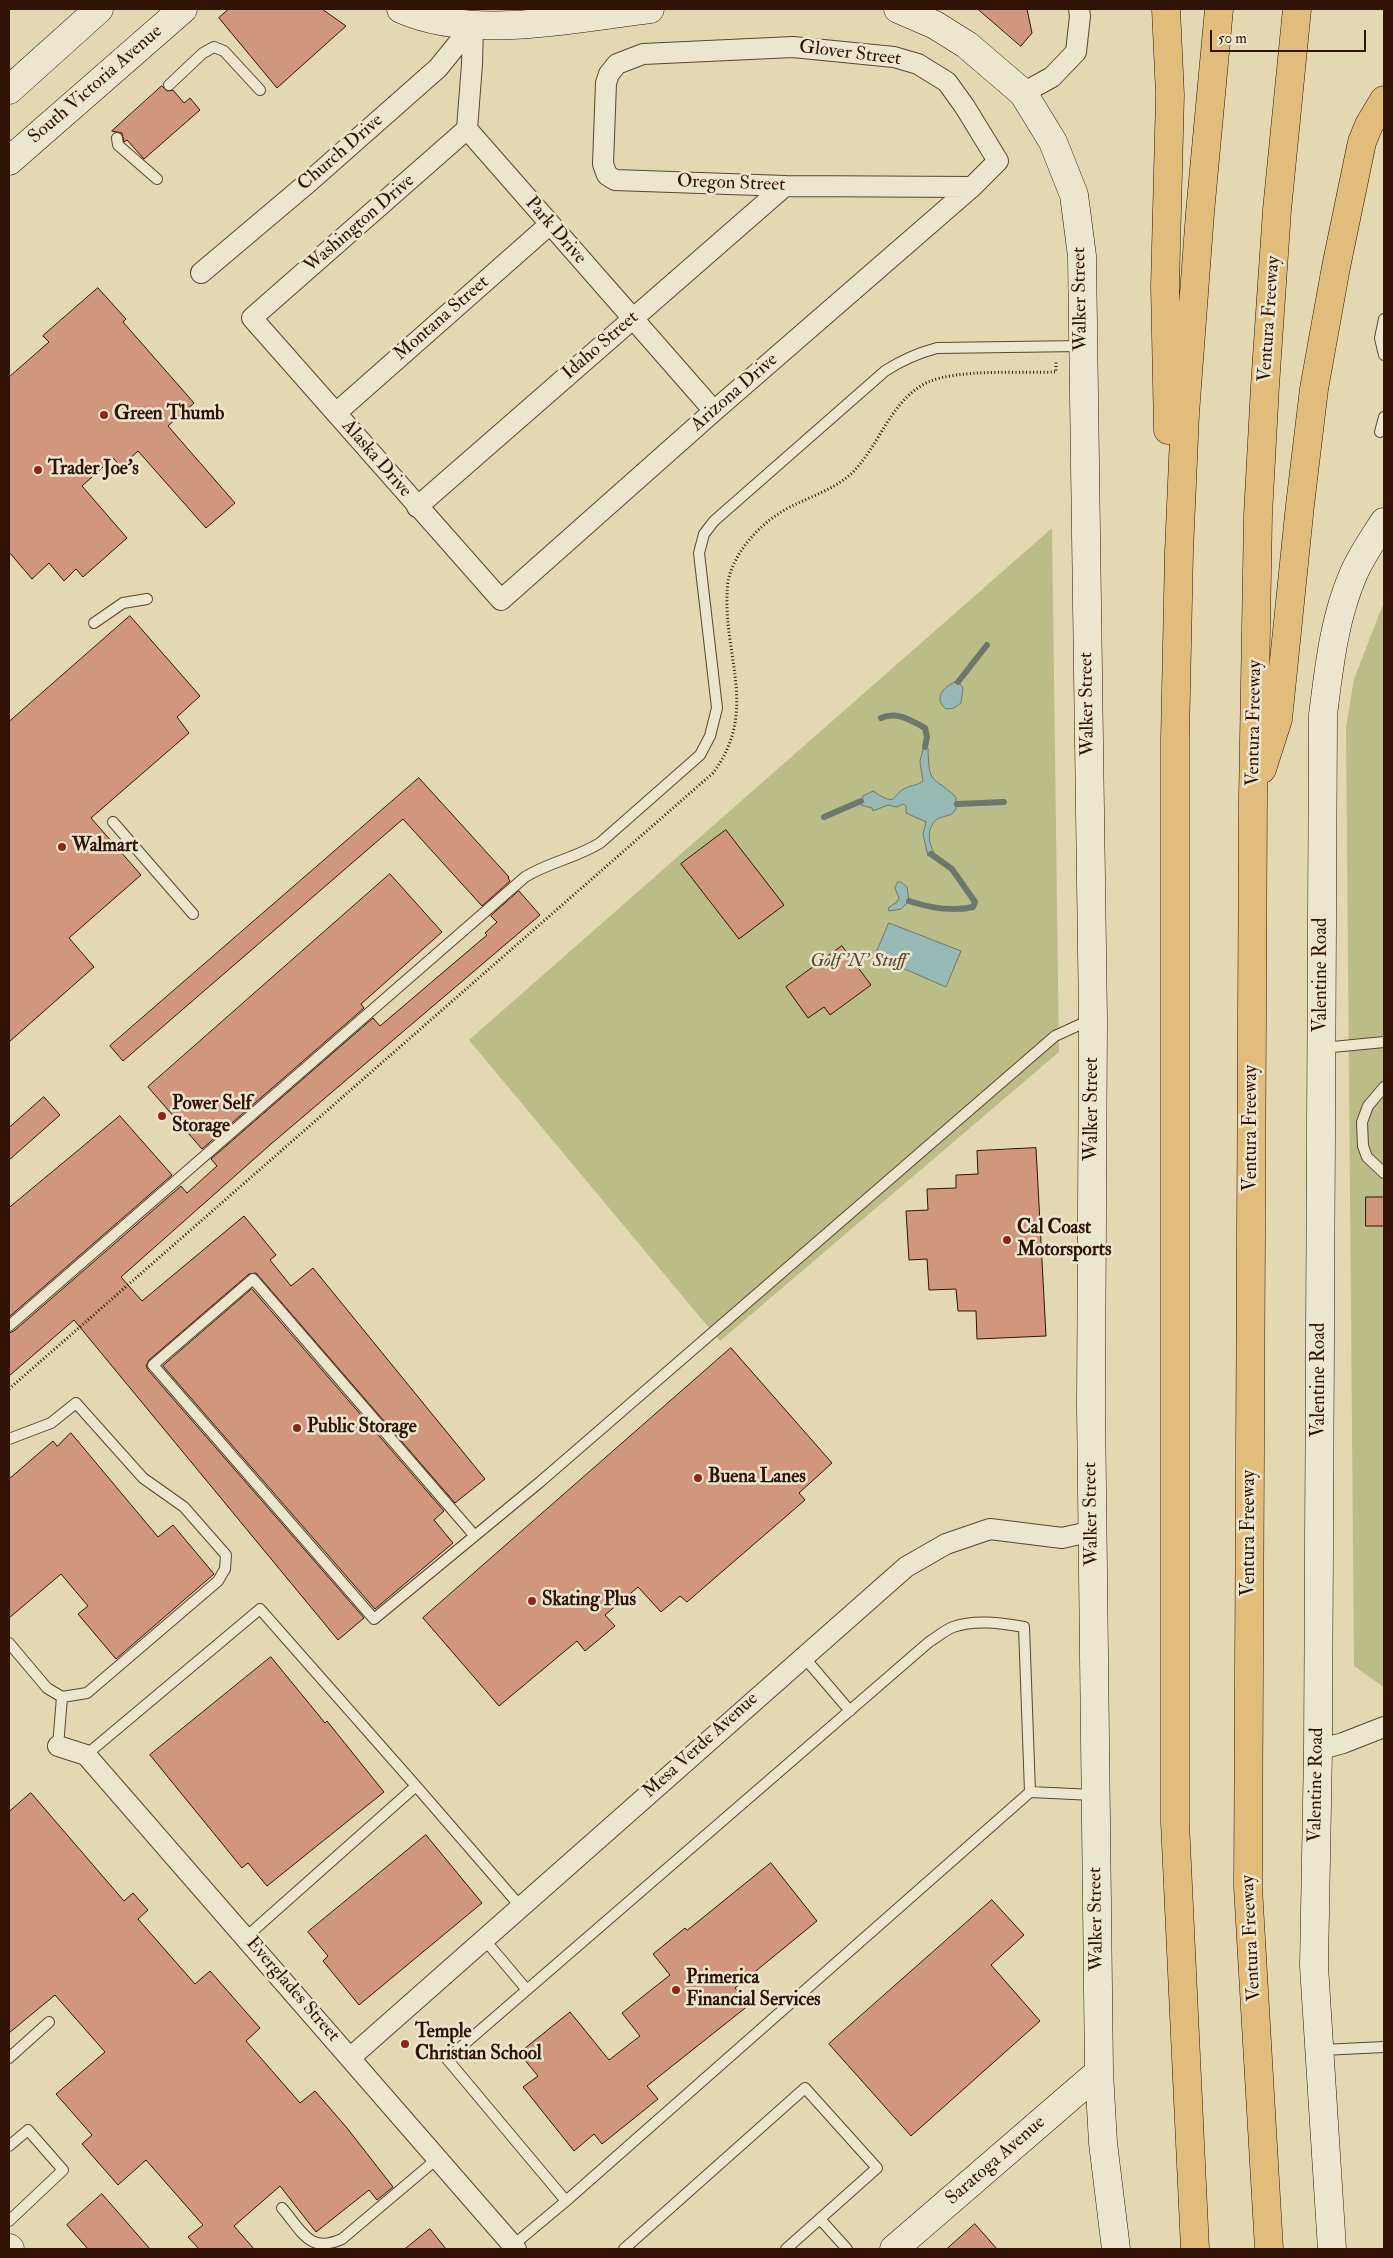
<!DOCTYPE html>
<style>
body{margin:0}
#map{position:relative;width:1393px;height:2258px;overflow:hidden;background:#e4d8b3;font-family:"IM FELL Double Pica",serif}
canvas{display:block}
.frame{position:absolute;inset:0;border:10px solid #301304;pointer-events:none}
.scale{position:absolute;left:1210px;top:30px;width:156px;height:22px;box-sizing:border-box;border:2px solid #301304;border-top:0;padding-left:6px;font-size:15px;line-height:18px;white-space:nowrap;color:#301304;-webkit-text-stroke:4px #ede6ce;paint-order:stroke}
</style>
<div id="map">
<canvas width="1393" height="2258"></canvas>
<div class="frame"></div>
<div class="scale">50 m</div>
</div>
<script>
const c = document.querySelector('canvas').getContext('2d');
c.lineJoin = 'round';
function fillPath(path, color) { c.fillStyle = color; c.fill(path, 'evenodd'); }
function stroke(path, color, width, dash) { c.strokeStyle = color; c.lineWidth = width; c.lineCap = dash ? 'butt' : 'round'; c.setLineDash(dash || []); c.stroke(path); }
function label(font, color, halo, rows, align = 'center') {
  c.font = font + ' "IM FELL Double Pica",serif'; c.lineWidth = 5; c.setLineDash([]); c.textBaseline = 'middle'; c.strokeStyle = halo; c.fillStyle = color; for (const [text, x, y, turn = 0] of rows) {
    c.save(); c.translate(x, y); c.rotate((+turn || 0) * Math.PI / 180); c.textAlign = isNaN(turn) ? turn : align; if (halo) c.strokeText(text, 0, 0); c.fillText(text, 0, 0); c.restore();
  }
}
const green = new Path2D(`
 M1052,528L1059,1052L720,1341L469,1040Z
 M1384,602V1685L1382,1686L1354,1666L1346,727L1354,679Z`);
const water = new Path2D(`
 M955,682L960,684L963,688L961,703L954,708L946,709C933,699 943,687 955,682Z
 M924,747L928,748C929,786 931,774 956,797V809L952,814C948,816 939,817 936,820C927,828 928,842 934,853L928,856L923,834L926,822L906,813V806L903,804L897,807L888,805L873,811L872,808L861,805L863,796L873,791C900,809 889,794 908,787C914,785 918,785 923,781L920,762Z
 M898,882H901L907,887L909,901L901,909L889,911L888,908L897,902L899,898L895,888Z
 M889,923L961,951L946,987L875,956Z`);
const stream = new Path2D(`
 M958,682L987,645
 M881,718C897,711 910,720 925,728L927,737L925,747
 M957,804L1004,802
 M824,817L861,801
 M909,901C930,908 951,912 973,907L975,902L952,869L931,854`);
const building = new Path2D(`
 M229,9H322L346,26L277,88L219,18Z
 M978,9H1027L1032,33L1021,46Z
 M162,86L167,91L173,90L184,103L190,98L200,110L144,159L127,140L124,142L122,133L112,131Z
 M98,288L126,319L123,322L194,403L168,426L235,503L206,528L138,451L121,467L113,458L82,486L127,538L83,577L76,569L64,581L49,563L32,579L9,552V377L49,342L43,336Z
 M130,616L200,696L177,717L189,733L91,818L141,875L69,938L94,967L9,1042V722Z
 M419,778L509,877L508,878L510,881L482,906L403,819L123,1061L110,1046Z
 M726,830L784,905L739,939L681,864Z
 M390,874L442,932L361,1004L364,1008L202,1149L148,1087Z
 M519,891L540,915L271,1144L121,1277L142,1301L244,1216L276,1255L270,1260L291,1286L313,1268L485,1479L455,1503L256,1273L249,1274L149,1360L146,1366L148,1370L364,1618L338,1640L74,1320L9,1376V1333L14,1331L181,1186L187,1193L217,1166L211,1159L373,1018L380,1026L487,935L485,933L497,922L491,916Z
 M842,946L871,985L830,1015L824,1007L808,1018L786,987Z
 M44,1097L60,1115L9,1160V1128Z
 M120,1116L172,1175L9,1317V1208Z
 M1036,1148L1046,1336L977,1339L976,1311H958L956,1289L929,1290L927,1259L909,1260L906,1211L928,1210L927,1189L956,1188V1175L978,1174L977,1151Z
 M1366,1197H1384V1226H1366Z
 M252,1289L444,1511L434,1520L453,1543L375,1609L163,1366Z
 M731,1348L832,1463L799,1493L805,1500L687,1602L680,1596L661,1612L638,1587L605,1615L615,1626L585,1651L577,1641L499,1706L423,1618Z
 M71,1433L158,1537L173,1525L214,1574L116,1659L78,1614L88,1606L61,1574L9,1618V1479L53,1441L57,1446Z
 M271,1657L325,1723L327,1721L384,1792L267,1886L248,1863L242,1868L150,1755Z
 M31,1793L124,1901L133,1893L148,1910L138,1919L195,1984L210,1971L260,2028L246,2041L300,2103L315,2091L347,2128L393,2187L377,2200L369,2190L316,2232L280,2186L234,2226L254,2249H199L188,2237L203,2225L146,2160L118,2185L82,2144L92,2135L56,2094L105,2052L55,1995L9,2033V1812Z
 M426,1835L482,1903L359,2005L323,1961L328,1956L308,1932Z
 M771,1863L817,1921L735,1988L749,2005L647,2086L658,2099L602,2144L594,2134L574,2151L523,2087L538,2076L519,2053L570,2012L609,2060L640,2036L622,2013L670,1975L653,1954L685,1928L687,1930Z
 M992,1900L1024,1935L991,1965L1040,2021L911,2136L829,2044Z
 M102,2194L150,2249H88L67,2225Z
 M975,2224L997,2249H947Z
 M430,2229L446,2249H405Z`);
const path = new Path2D(`
 M9,1389L713,773C761,709 720,652 728,582C730,570 736,558 743,548C755,531 770,518 788,508C809,497 833,490 851,474C880,446 890,400 928,382C958,369 1022,373 1056,372V362`);
const lane = new Path2D(`
 M169,85L203,53L214,47L224,51L260,90
 M117,138L118,145L157,179
 M1384,319L1380,338L1384,355
 M1380,432L1384,417
 M94,623L123,603L147,599
 M113,822L193,914
 M1322,1048L1384,1042
 M1384,1087L1368,1106L1362,1122L1363,1146L1367,1157L1384,1173
 M9,1326L525,877C549,862 576,858 600,843L700,755L710,736L717,708L699,553L704,534L714,521L885,371C902,360 918,353 937,348L1081,346
 M9,1439L51,1423L76,1403L143,1478L184,1507L226,1555L225,1569L218,1581L87,1693L62,1697L47,1688L9,1643
 M474,1535L253,1279L153,1365L374,1619L540,1482L1055,1036L1090,1020
 M803,1656L850,1711
 M58,1746L62,1697
 M86,1755L260,1609L416,1786
 M1030,1792L566,2201L447,2059L929,1642C937,1637 945,1630 953,1627C975,1619 1002,1623 1024,1627L1030,1792L1094,1795
 M246,1937L416,1786L520,1906
 M484,1939L527,1990
 M1322,2050L1384,2047
 M9,2058L49,2022
 M9,2146L28,2130L63,2170L9,2221
 M282,2208C302,2231 309,2254 342,2239L438,2158
 M820,2219L847,2249
 M511,2247L566,2201
 M624,2249L805,2088L877,2168L786,2249`);
const street = new Path2D(`
 M473,25L472,64L467,129L714,411
 M1023,93L1052,77L1076,52L1080,16L1079,9
 M467,129L252,318L501,600L714,411L972,187L998,161L965,107L947,82L918,64L894,57L793,47L643,54L617,64L609,74L606,83L603,164L607,175L615,180L785,186L972,187
 M201,273L310,181L438,68L473,25
 M336,413L549,225
 M417,507L785,186
 M58,1746L86,1755L516,2249
 M1318,1750L1343,1743L1384,1727
 M351,2057L906,1567L946,1544L990,1529L1062,1538L1093,1531`);
const secondary = new Path2D(`
 M401,9C472,41 575,18 650,9
 M898,9L935,25L967,45L1023,93L1053,142L1074,195L1082,256L1093,1019L1091,1406L1099,2072L1103,2143L1116,2249
 M9,90L99,9
 M9,161L183,9
 M9,2248L10,2249
 M894,2249L1099,2072
 M1332,2249L1314,1966L1318,1750L1323,715C1329,668 1334,619 1353,575C1361,556 1373,539 1384,522`);
const highway = new Path2D(`
 M1166,9L1170,95L1165,286L1168,430
 M1262,769L1278,719L1300,505L1314,389L1336,267L1362,142L1369,125L1384,100
 M1195,2249L1175,1822V738L1179,552L1185,414L1200,213L1219,9
 M1269,2249L1248,1887L1253,797L1258,515L1265,386L1277,210L1297,9`);
const markers = [
 [104,415,5,"#8f2418"],
 [38,470,5,"#8f2418"],
 [62,847,5,"#8f2418"],
 [162,1116,5,"#8f2418"],
 [1007,1240,5,"#8f2418"],
 [297,1428,5,"#8f2418"],
 [698,1478,5,"#8f2418"],
 [532,1601,5,"#8f2418"],
 [676,1990,5,"#8f2418"],
 [405,2044,5,"#8f2418"]
];
const streetNames = [
 ["Glover Street",850,54,7],
 ["South Victoria Avenue",96,85,-41],
 ["Church Drive",341,153,-41],
 ["Oregon Street",731,184,2],
 ["Washington Drive",360,224,-41],
 ["Park Drive",555,231,49],
 ["Walker Street",1081,299,-91],
 ["Montana Street",442,319,-41],
 ["Ventura Freeway",1270,319,-86],
 ["Idaho Street",601,346,-41],
 ["Arizona Drive",735,393,-41],
 ["Alaska Drive",376,459,49],
 ["Walker Street",1088,704,-91],
 ["Ventura Freeway",1255,723,-89],
 ["Valentine Road",1322,975,-90],
 ["Walker Street",1093,1109,-90],
 ["Ventura Freeway",1252,1128,-90],
 ["Valentine Road",1320,1380,-90],
 ["Walker Street",1092,1514,-91],
 ["Ventura Freeway",1250,1533,-90],
 ["Mesa Verde Avenue",701,1746,-42],
 ["Valentine Road",1317,1785,-89],
 ["Walker Street",1097,1919,-91],
 ["Ventura Freeway",1252,1938,-93],
 ["Everglades Street",292,1990,49],
 ["Saratoga Avenue",996,2161,-41]
];
const poiNames = [
 ["Green Thumb",114,415],
 ["Trader Joe's",48,470],
 ["Walmart",72,847],
 ["Power Self",172,1105],
 ["Storage",172,1127],
 ["Cal Coast",1017,1229],
 ["Motorsports",1017,1251],
 ["Public Storage",307,1428],
 ["Buena Lanes",708,1478],
 ["Skating Plus",542,1601],
 ["Primerica",686,1979],
 ["Financial Services",686,2001],
 ["Temple",415,2033],
 ["Christian School",415,2055]
];
const parkNames = [
 ["Golf 'N' Stuff",858,962]
];
fillPath(green, '#babd88');
fillPath(water, '#97b9b3');
stroke(water, '#6e776d', 1);
stroke(stream, '#6e776d', 6);
fillPath(building, '#d0977d');
stroke(building, '#301304', 1);
stroke(lane, '#5d4430', 12);
stroke(street, '#5d4430', 22);
stroke(secondary, '#301304', 29);
stroke(highway, '#301304', 29);
stroke(path, '#301304', 3, [1, 2.5]);
stroke(lane, '#ede6ce', 10);
stroke(street, '#ede6ce', 20);
stroke(secondary, '#ede6ce', 28);
stroke(highway, '#e2bc7a', 28);
for (const [x, y, r, color] of markers) { const dot = new Path2D(); dot.arc(x, y, r, 0, 2 * Math.PI); c.fillStyle = color; c.fill(dot); stroke(dot, '#ede6ce', 2); }
label('19px', '#301304', '#ede6ce', streetNames);
label('bold 19px', '#301304', '#ede6ce', poiNames, 'left');
label('italic 19px', '#59462c', '#ede6ce', parkNames);
</script>
